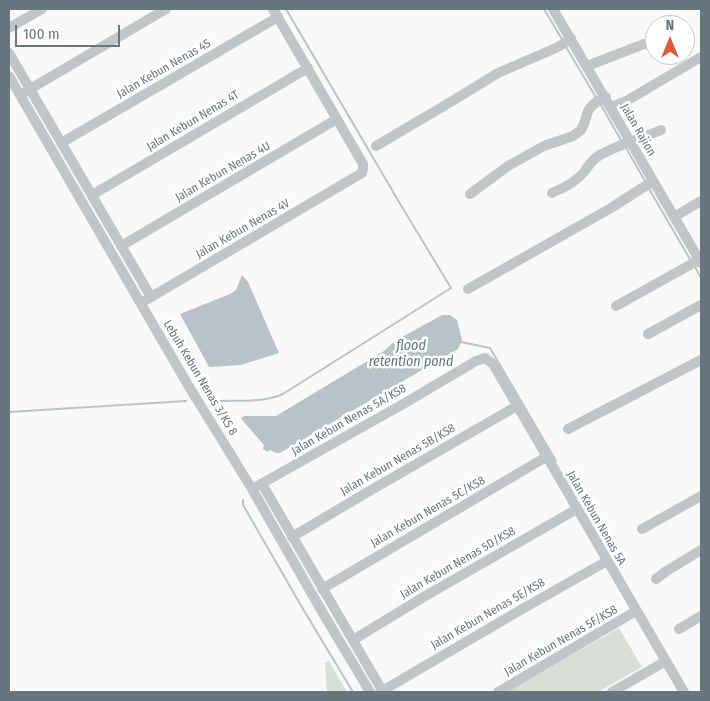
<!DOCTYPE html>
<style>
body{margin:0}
#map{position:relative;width:710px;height:701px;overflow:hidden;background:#f9f9f7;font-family:"Fira Sans Condensed",sans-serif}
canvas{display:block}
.frame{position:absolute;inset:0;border:10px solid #667580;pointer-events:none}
.north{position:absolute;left:645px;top:15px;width:50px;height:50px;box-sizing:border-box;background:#fff;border:1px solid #c2c8cc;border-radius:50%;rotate:0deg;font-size:14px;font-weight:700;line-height:20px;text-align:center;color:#667580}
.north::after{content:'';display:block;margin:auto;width:18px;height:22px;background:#d85a39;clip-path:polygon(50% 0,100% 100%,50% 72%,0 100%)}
.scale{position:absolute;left:15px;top:25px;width:105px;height:22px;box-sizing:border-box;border:2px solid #667580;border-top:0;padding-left:6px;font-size:15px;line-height:18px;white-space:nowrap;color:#667580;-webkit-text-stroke:4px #fff;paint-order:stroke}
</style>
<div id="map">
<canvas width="710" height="701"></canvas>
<div class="frame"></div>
<div class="north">N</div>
<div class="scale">100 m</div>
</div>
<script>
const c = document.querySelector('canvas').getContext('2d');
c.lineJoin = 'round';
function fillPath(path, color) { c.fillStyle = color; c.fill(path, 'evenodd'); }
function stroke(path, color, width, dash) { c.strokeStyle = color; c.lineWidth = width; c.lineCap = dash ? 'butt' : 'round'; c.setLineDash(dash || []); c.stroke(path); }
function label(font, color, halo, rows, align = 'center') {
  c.font = font + ' "Fira Sans Condensed",sans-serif'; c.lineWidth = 5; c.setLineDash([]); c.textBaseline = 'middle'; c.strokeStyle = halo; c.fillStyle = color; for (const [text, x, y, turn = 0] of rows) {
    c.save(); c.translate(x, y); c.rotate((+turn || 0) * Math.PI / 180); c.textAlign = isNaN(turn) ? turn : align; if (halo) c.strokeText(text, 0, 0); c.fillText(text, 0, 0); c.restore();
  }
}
const green = new Path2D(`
 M619,628L642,667L598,692H505Z
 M329,661L347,692H327L325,663Z`);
const water = new Path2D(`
 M242,275L248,282L279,353L241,365L209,367L180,314L230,294L236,290Z
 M442,315H450L457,320L462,340L458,349L280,453H276L270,450L268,452L263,449L264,445L243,421L241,418L244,416H276L384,351L395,341Z`);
const stream = new Path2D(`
 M544,9L563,41
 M566,47L597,99
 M601,105L622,142
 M626,148L645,181
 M648,187L691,261
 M695,267L701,278
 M461,342L490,348L556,461
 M215,401C237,400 263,403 283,394L451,288L399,202L286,9
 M9,412L186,401
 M243,500V505L303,609L353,692`);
const minor = new Path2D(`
 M553,9L701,263
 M9,28L42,9
 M9,53L151,297
 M587,66L644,44
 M9,76L188,385L252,489L324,615L370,692
 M25,92L166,9
 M611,107L628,100L701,57
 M61,143L278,17
 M376,146L449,103L498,73L549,51L560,46L571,38
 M552,193C564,188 576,182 584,172C588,167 591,161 597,157C616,145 640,139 661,130
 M470,194L508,166L544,146L573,136L581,130L584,124L588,111L591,107L595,103L606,97
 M92,195L308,68
 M674,217L701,201
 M121,246L337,119
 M468,289L611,208L653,181
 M141,303L362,173L363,169V164L273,9
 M616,306L699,260
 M648,334L701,305
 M568,429L701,360
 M262,484L383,692
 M252,489L405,403L476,361L485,358L493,364L684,692
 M642,529L701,496
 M292,537L366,493L517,406
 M656,579L665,572L701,550
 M322,589L546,457
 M679,629L701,616
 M353,640L427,595L577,509
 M382,691L524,608L607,561
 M498,692L636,611
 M612,692L666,661`);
const streetNames = [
 ["Jalan Kebun Nenas 4S",164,69,-30],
 ["Jalan Kebun Nenas 4T",193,121,-31],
 ["Jalan Rajion",638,130,60],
 ["Jalan Kebun Nenas 4U",223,172,-30],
 ["Jalan Kebun Nenas 4V",243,229,-30],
 ["Lebuh Kebun Nenas 3/KS 8",200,378,59],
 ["Jalan Kebun Nenas 5A/KS8",349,420,-30],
 ["Jalan Kebun Nenas 5B/KS8",398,460,-30],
 ["Jalan Kebun Nenas 5C/KS8",428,512,-30],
 ["Jalan Kebun Nenas 5A",596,518,60],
 ["Jalan Kebun Nenas 5D/KS8",458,563,-30],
 ["Jalan Kebun Nenas 5E/KS8",488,614,-30],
 ["Jalan Kebun Nenas 5F/KS8",561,641,-30]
];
const waterNames = [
 ["flood",411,346],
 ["retention pond",411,362]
];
fillPath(green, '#d9ded7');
fillPath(water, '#b8c3c8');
stroke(stream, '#b8c3c8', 2);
stroke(minor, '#c0c5c8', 10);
label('12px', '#667580', '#fff', streetNames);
label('italic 14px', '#61747a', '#fff', waterNames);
</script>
